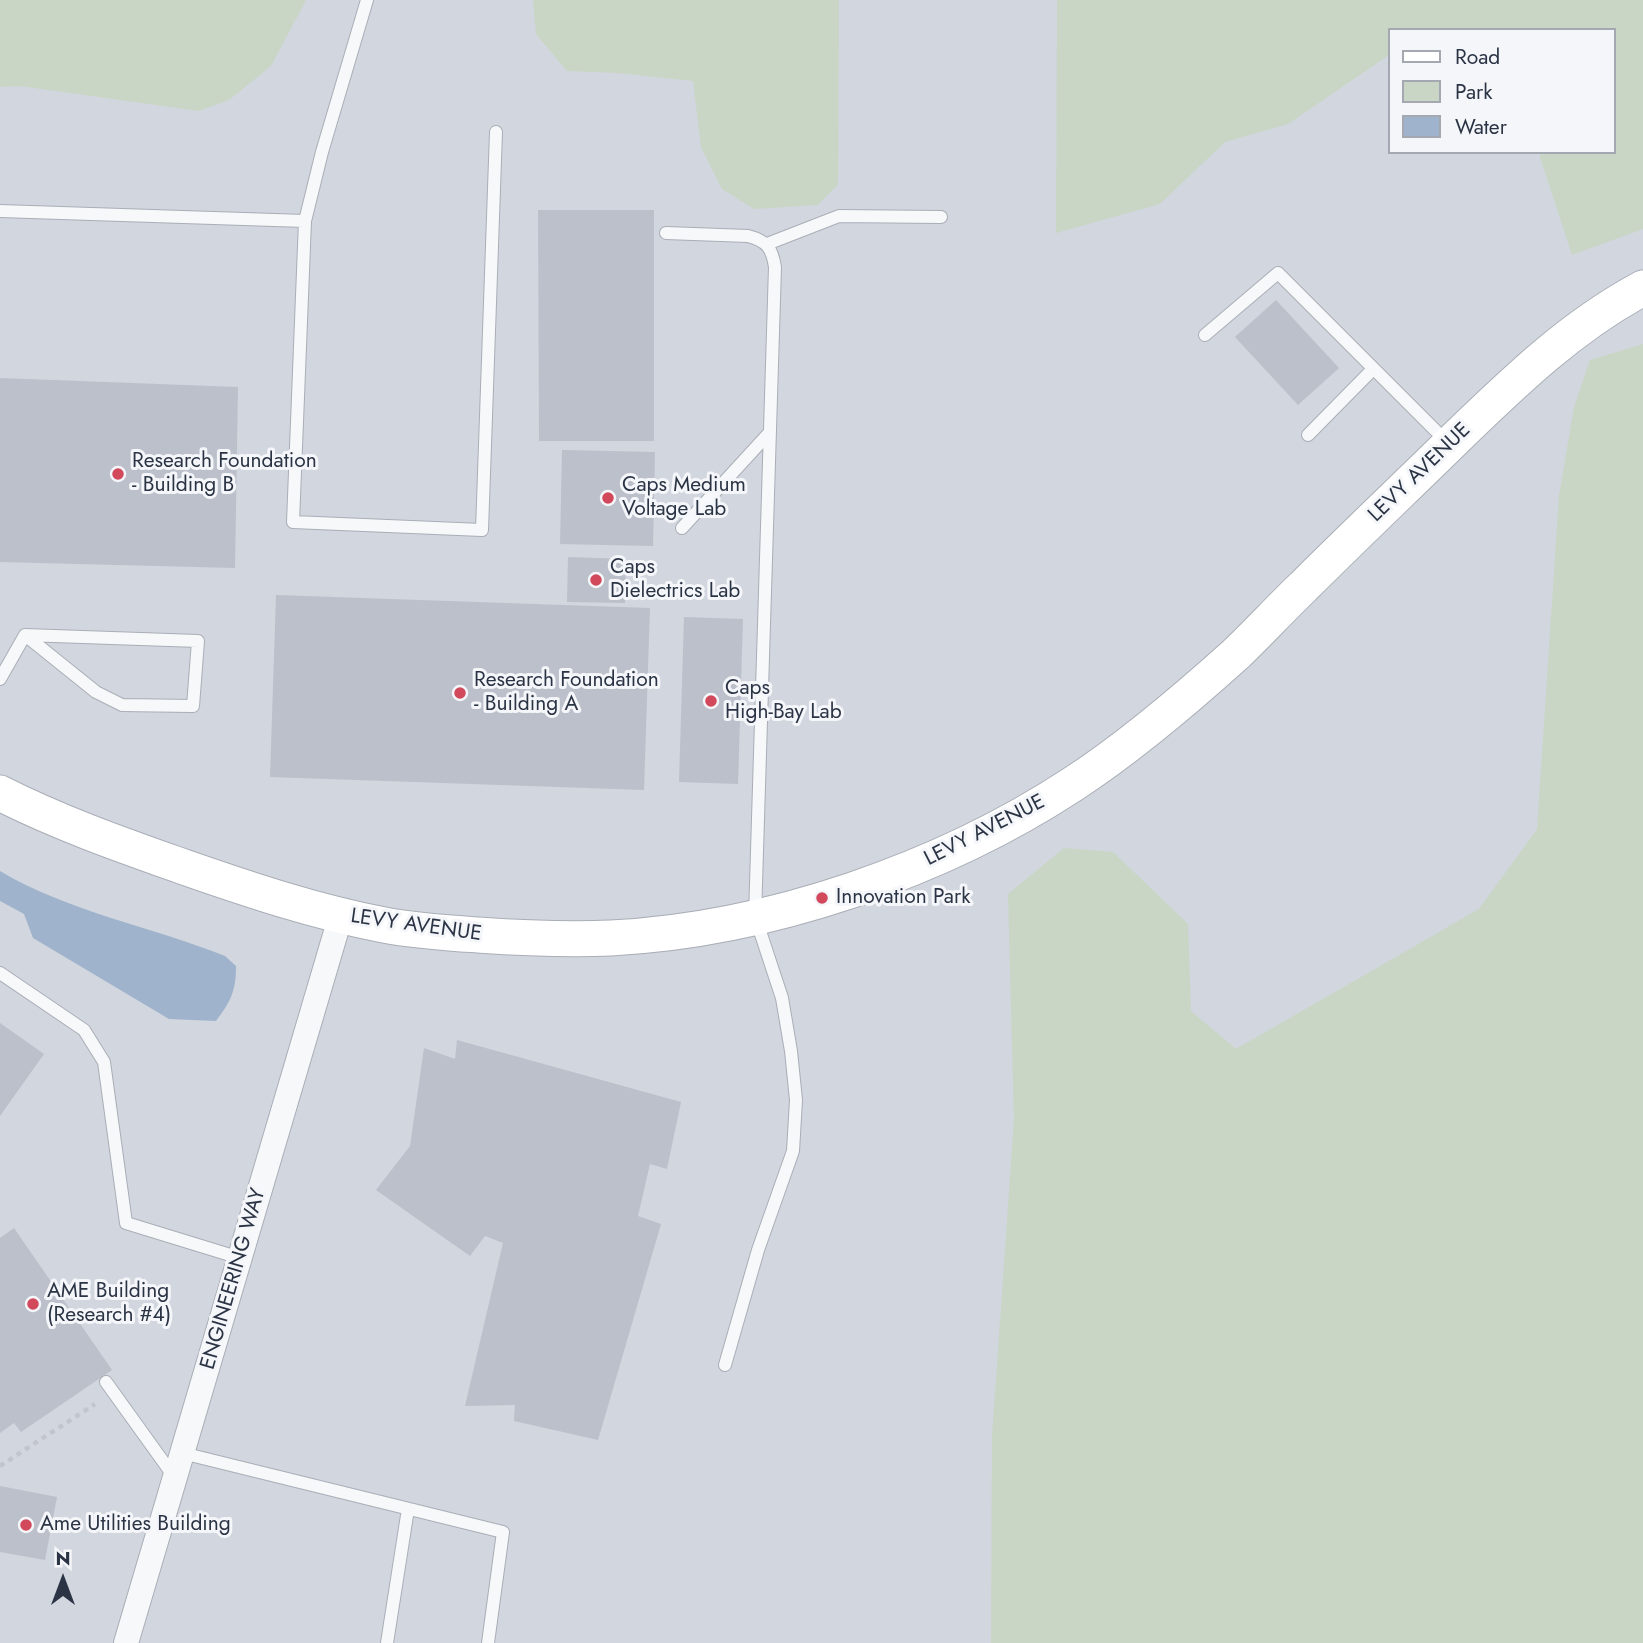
<!DOCTYPE html>
<style>
body{margin:0}
#map{position:relative;width:1643px;height:1643px;overflow:hidden;background:#e4e7ec;font-family:Jost,sans-serif}
canvas{display:block}
.legend{position:absolute;left:1388px;top:28px;width:228px;height:126px;box-sizing:border-box;background:#f4f6f9;border:2px solid #a4a8b1;margin:0;padding:9px 12px;list-style:none;font-size:21px;color:#2b3445}
.legend li{display:flex;align-items:center;gap:14px;height:35px}
.legend b{width:35px;border:2px solid #a4a8b1}
.north{position:absolute;left:28px;top:1545px;width:70px;height:70px;-webkit-text-stroke:5px #f4f6f9;paint-order:stroke;rotate:0deg;font-size:19px;font-weight:700;line-height:28px;text-align:center;color:#2b3445}
.north::after{content:'';display:block;margin:auto;width:24px;height:32px;background:#2b3445;clip-path:polygon(50% 0,100% 100%,50% 72%,0 100%)}
</style>
<div id="map">
<canvas width="1643" height="1643"></canvas>
<ul class="legend">
<li><b style="height:9px;background:#fff"></b>Road</li>
<li><b style="height:19px;background:#c9d6c5"></b>Park</li>
<li><b style="height:19px;background:#9fb4cc"></b>Water</li>
</ul>
<div class="north">N</div>
</div>
<script>
const c = document.querySelector('canvas').getContext('2d');
c.lineJoin = 'round';
function fillPath(path, color) { c.fillStyle = color; c.fill(path, 'evenodd'); }
function stroke(path, color, width, dash) { c.strokeStyle = color; c.lineWidth = width; c.lineCap = dash ? 'butt' : 'round'; c.setLineDash(dash || []); c.stroke(path); }
function label(font, color, halo, rows, align = 'center') {
  c.font = font + ' Jost,sans-serif'; c.lineWidth = 6; c.setLineDash([]); c.textBaseline = 'middle'; c.strokeStyle = halo; c.fillStyle = color; for (const [text, x, y, turn = 0] of rows) {
    c.save(); c.translate(x, y); c.rotate((+turn || 0) * Math.PI / 180); c.textAlign = isNaN(turn) ? turn : align; if (halo) c.strokeText(text, 0, 0); c.fillText(text, 0, 0); c.restore();
  }
}
const built = new Path2D(`
 M0,0H1643V1643H0ZM1389,30H1613V152H1389Z`);
const green = new Path2D(`
 M0,0H306L271,66L229,100L199,111L20,86L0,87Z
 M533,0H839L838,184L818,205L754,209L722,189L701,147L693,81L618,73L567,71L536,34Z
 M1057,0H1643V229L1572,255L1540,157V152H1613V30H1389V55L1288,124L1225,142L1160,204L1056,233Z
 M1643,344V1643H991L992,1436L1014,1120L1008,894L1064,848L1113,852L1188,924L1191,1011L1236,1049L1479,909L1537,829L1559,496L1574,407L1590,360Z`);
const water = new Path2D(`
 M0,871C69,912 150,926 225,956L236,966C236,991 231,1001 216,1021L169,1019L33,938L24,914L0,901Z`);
const building = new Path2D(`
 M538,210H654V441H539Z
 M1276,300L1339,368L1298,405L1235,337Z
 M0,378L238,387L235,568L0,562Z
 M562,450L655,452L653,546L560,544Z
 M568,557L626,559L625,603L567,602Z
 M276,595L650,608L644,790L270,777Z
 M684,617L743,619L738,784L679,782Z
 M0,1023L44,1054L0,1116Z
 M457,1040L681,1102L667,1169L650,1164L638,1216L661,1224L598,1440L514,1421L515,1405L465,1406L503,1243L485,1236L470,1256L376,1190L410,1146L424,1048L455,1059Z
 M14,1228L112,1370L21,1432L14,1423L0,1433V1238Z
 M0,1486L57,1497L45,1560L0,1552Z`);
const path = new Path2D(`
 M0,1466L95,1404`);
const lane = new Path2D(`
 M367,0L322,152L305,221L293,522L482,530L496,132
 M0,211L305,221
 M666,233L748,236C767,241 772,248 775,267L755,916L782,998L791,1051L796,1100L793,1151L758,1250L725,1365
 M767,244L839,216L941,217
 M1205,335L1278,273L1448,443
 M1308,435L1373,369
 M682,528L770,432
 M25,635L198,641L193,706L122,705L96,692Z
 M0,679L25,635
 M0,973L84,1030L104,1062L126,1223L240,1258
 M106,1382L175,1478
 M182,1453L503,1532L488,1643
 M387,1643L408,1509`);
const street = new Path2D(`
 M126,1643L341,915`);
const secondary = new Path2D(`
 M0,793C59,823 122,845 184,867C250,890 316,912 384,925C415,931 447,933 478,935C522,938 567,940 611,938C768,930 942,870 1073,784C1130,747 1186,699 1236,654C1259,632 1280,609 1303,587C1354,536 1407,486 1459,435C1516,380 1572,326 1643,288`);
const markers = [
 [118,474,7,"#d1495b"],
 [608,498,7,"#d1495b"],
 [596,580,7,"#d1495b"],
 [460,693,7,"#d1495b"],
 [711,701,7,"#d1495b"],
 [822,898,7,"#d1495b"],
 [33,1304,7,"#d1495b"],
 [26,1525,7,"#d1495b"]
];
const poiNames = [
 ["Research Foundation",132,462],
 ["- Building B",132,486],
 ["Caps Medium",622,486],
 ["Voltage Lab",622,510],
 ["Caps",610,568],
 ["Dielectrics Lab",610,592],
 ["Research Foundation",474,681],
 ["- Building A",474,705],
 ["Caps",725,689],
 ["High-Bay Lab",725,713],
 ["Innovation Park",836,898],
 ["AME Building",47,1292],
 ["(Research #4)",47,1316],
 ["Ame Utilities Building",40,1525]
];
const streetNames = [
 ["LEVY AVENUE",1420,473,-44],
 ["LEVY AVENUE",985,831,-27],
 ["LEVY AVENUE",416,926,8],
 ["ENGINEERING WAY",234,1279,-74]
];
fillPath(built, '#d2d6de');
fillPath(green, '#c9d6c5');
fillPath(water, '#9fb4cc');
fillPath(building, '#bbc0ca');
stroke(lane, '#a9aeb7', 14);
stroke(street, '#a9aeb7', 26);
stroke(secondary, '#a9aeb7', 37);
stroke(path, '#c2c5cb', 4.5, [5, 5]);
stroke(lane, '#f7f8fa', 12);
stroke(street, '#f7f8fa', 24);
stroke(secondary, '#fff', 35);
for (const [x, y, r, color] of markers) { const dot = new Path2D(); dot.arc(x, y, r, 0, 2 * Math.PI); c.fillStyle = color; c.fill(dot); stroke(dot, '#f4f6f9', 2.5); }
label('21px', '#2b3445', '#f4f6f9', poiNames, 'left');
label('21px', '#2b3445', '#f4f6f9', streetNames);
</script>
